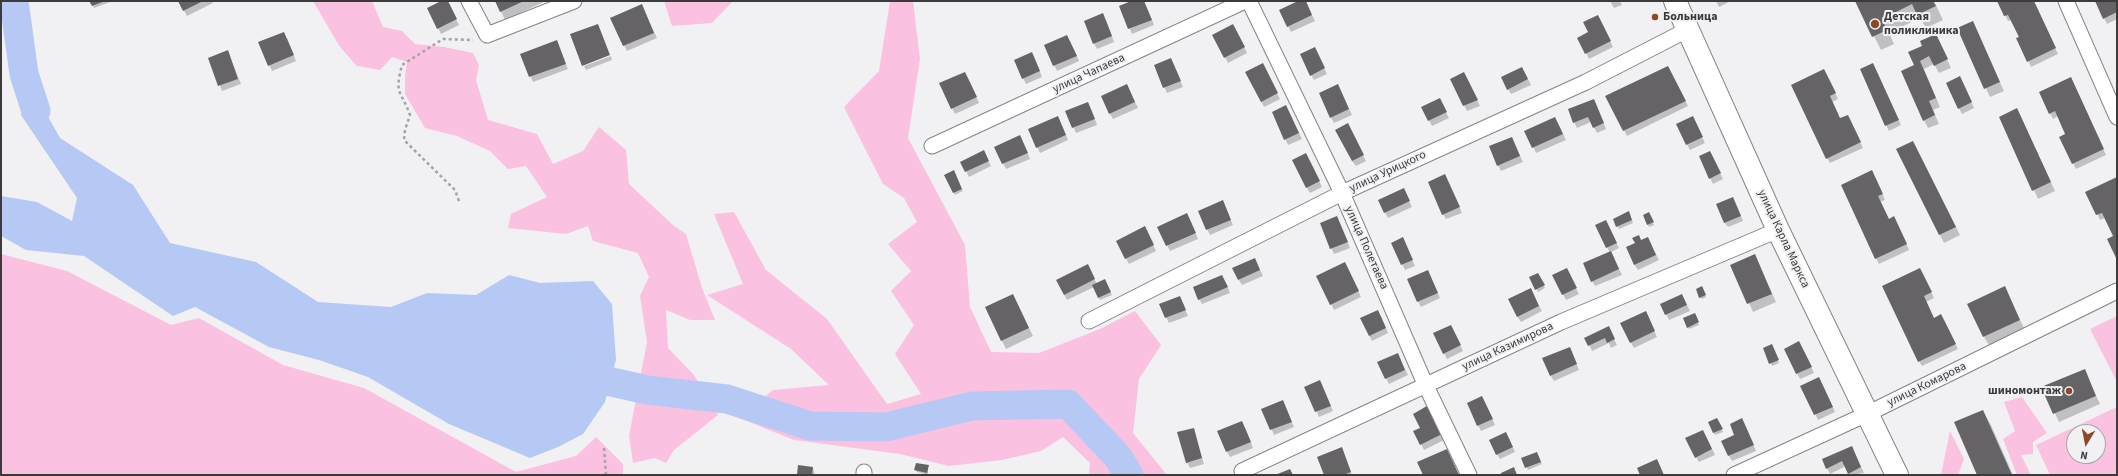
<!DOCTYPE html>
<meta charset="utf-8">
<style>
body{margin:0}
#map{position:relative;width:2118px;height:476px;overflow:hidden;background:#f1f0f3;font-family:"Source Sans 3",sans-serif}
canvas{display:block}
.frame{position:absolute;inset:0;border:2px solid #3b3b3c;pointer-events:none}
.north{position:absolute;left:2066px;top:424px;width:40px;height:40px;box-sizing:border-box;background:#f1f0f3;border:1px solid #a8a8aa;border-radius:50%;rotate:190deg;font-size:11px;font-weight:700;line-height:16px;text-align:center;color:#3b3b3c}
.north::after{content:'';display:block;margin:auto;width:14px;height:18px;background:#8f4825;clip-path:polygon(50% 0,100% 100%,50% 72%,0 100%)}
</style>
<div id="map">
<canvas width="2118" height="476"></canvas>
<div class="frame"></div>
<div class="north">N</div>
</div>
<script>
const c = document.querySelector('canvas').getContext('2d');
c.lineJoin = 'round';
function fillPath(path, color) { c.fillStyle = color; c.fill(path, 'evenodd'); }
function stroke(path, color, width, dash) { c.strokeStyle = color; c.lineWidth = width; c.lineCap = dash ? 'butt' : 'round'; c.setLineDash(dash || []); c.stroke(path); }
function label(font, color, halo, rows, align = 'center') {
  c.font = font + ' "Source Sans 3",sans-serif'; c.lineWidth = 4; c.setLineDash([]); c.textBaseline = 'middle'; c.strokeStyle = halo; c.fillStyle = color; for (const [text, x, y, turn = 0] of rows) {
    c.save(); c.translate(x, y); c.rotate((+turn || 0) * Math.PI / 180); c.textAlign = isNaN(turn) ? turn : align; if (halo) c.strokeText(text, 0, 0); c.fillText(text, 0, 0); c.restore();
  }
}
const green = new Path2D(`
 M313,1H372L383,27L402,31L415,44L444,47L473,53L479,65L476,80L488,120L537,134L553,164L583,151L599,127L626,150L629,184L674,226L686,234L702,288L715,320H690L666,310L668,348L694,375L718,415L674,450L666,463L655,458L633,463L629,436L647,342L640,296L649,277L638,253L593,241L588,226L566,234L508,228L511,214L547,197L526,166L508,169L490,151L457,136L425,128L405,94V76L407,62L392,57L380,70L357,66L340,47Z
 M664,1H733L712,23L672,26Z
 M890,1H913L920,59L908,138L965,245L970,307L991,352L1039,353L1100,329L1135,311L1161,345L1139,379L1133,433L1167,475H1089L1090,463L1063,437L1041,451L1002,460L949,466L900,454L794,440L739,418L773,390L829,385L791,349L707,295L743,284L714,214L734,212L766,270L827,319L887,404L921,394L895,354L914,325L891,291L911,271L888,244L917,222L904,198L883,184L844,107L879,71Z
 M1,254L67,271L171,325L199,318L283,365L364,388L516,472L576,456L596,437L623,464V475H1Z
 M2117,316V382L2090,329Z
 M2022,397L2047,433L2033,442V454L2021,455L2031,475H2017L2003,439L2015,431L2004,402Z
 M2117,407V475H2050L2036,445ZM2074,432H2098V456H2074Z
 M1950,431L1964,459L1958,475H1941Z`);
const water = new Path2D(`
 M15,58L60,138L133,185L170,243L256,262L318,302L391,307L427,293L476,295L509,275L540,283L593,281L612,304L616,360L605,402L583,434L558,447L530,458L449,424L368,377L319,360L269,347L195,307L173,316L84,256L26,250L1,236V196L37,202L72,221L77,198L21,115L24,97Z`);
const shadow = new Path2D(`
 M91,1H113L94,8Z
 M179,1H212L213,3L187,16Z
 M443,1H447L459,25L441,34L438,28Z
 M496,1H546L505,20Z
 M1134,1H1144L1154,25L1132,34L1120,6Z
 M1300,1H1305L1315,21L1291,32L1288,26Z
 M1610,1H1620L1622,5L1614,8Z
 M1716,1H1729V2L1719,7Z
 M1856,1H1934L1943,20L1926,28L1920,18L1889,33L1894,44L1881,50Z
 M1998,1H2033L2058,54L2031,67L2012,20L2008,21Z
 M2096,1H2117V19L2107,24Z
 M644,11L657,38L627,51L611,19Z
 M1106,20L1114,42L1097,49L1094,43Z
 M1600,21L1613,47L1589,59L1579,38L1590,32Z
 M1973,23L2004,91L1990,97L1958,29Z
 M1236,30L1247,53L1228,63L1214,35Z
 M1936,35L1951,68L1939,73L1934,64L1924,69L1940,107L1933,110L1939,124L1928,128L1924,120L1916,66L1923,46Z
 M287,38L296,61L272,71L259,43Z
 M1070,41L1079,61L1057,71L1045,46Z
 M559,47L568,69L533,82L522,54Z
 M228,52L241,84L222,91L209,58Z
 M1317,54L1327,74L1314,80L1311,75Z
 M611,56L612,60L586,70L584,66Z
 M1035,59L1042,77L1026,84L1023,78Z
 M1171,59L1183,87L1167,93L1155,66Z
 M1668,68L1688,106L1627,136L1624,130Z
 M1265,70L1280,99L1264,107L1246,73Z
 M1876,70L1901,125L1889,131L1886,125Z
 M1525,73L1531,85L1511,94L1508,89Z
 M1827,75L1838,99L1832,102L1840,119L1850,121L1863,148L1830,163L1827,158Z
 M968,78L979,103L955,114L952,108Z
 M1451,79H1467L1480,106L1467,111Z
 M1963,83L1974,108L1962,114L1959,108Z
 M2073,83L2106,155L2076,169L2073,163L2067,135L2058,116L2053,119L2040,92Z
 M1127,85L1138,108L1113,119L1110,114Z
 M1341,91L1352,115L1334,123L1331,117Z
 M1594,100L1606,129L1597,133L1591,122L1577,128L1574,122Z
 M1442,105L1449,118L1432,126L1423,108Z
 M1091,109L1097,125L1076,133L1067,111Z
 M2017,109L2055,191L2038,199L2000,117Z
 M1289,112L1302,139L1288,145L1273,113Z
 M1060,122L1068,140L1040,153L1037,147Z
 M1558,123L1566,140L1536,153L1526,131Z
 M1695,123L1705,143L1690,150L1677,125Z
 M1350,130L1366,161L1356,166L1352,161Z
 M1512,138L1523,162L1501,171L1498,165Z
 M1023,142L1030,159L1006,169L995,147Z
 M1913,142L1960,235L1944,243L1940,235Z
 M1700,156L1713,157L1723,179L1713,184Z
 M986,157L991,166L969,177L966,171Z
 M1309,160L1322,187L1310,193L1307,188Z
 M953,172L963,191L955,195L946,175Z
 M1445,175L1462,213L1446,219L1443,214Z
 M1875,177L1885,200L1880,202L1889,220L1897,223L1909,250L1879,264L1876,258Z
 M2117,178V258L2114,236L2105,218L2100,220L2087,192Z
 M1406,195L1412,207L1388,218L1379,201Z
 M1736,204L1743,221L1728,227L1724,222Z
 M1225,207L1233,225L1210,235L1199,212Z
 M1630,215L1633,223L1619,229L1614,219Z
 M1644,216H1650L1654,225L1649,227Z
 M1337,217L1350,248L1334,254L1321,224Z
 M1190,220L1198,239L1170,251L1158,227Z
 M1608,227L1619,248L1611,252L1622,275L1595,286L1592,281L1610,253L1607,247Z
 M1148,233L1156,251L1129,264L1117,241Z
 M1648,238L1659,260L1638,270L1634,264L1636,243Z
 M1392,243L1405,244L1415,266L1405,270Z
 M1755,255L1776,302L1753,312L1732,265Z
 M1255,259L1263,276L1242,285L1239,280Z
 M1348,269L1361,297L1334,310L1318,276Z
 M1090,271L1097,284L1104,280L1112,295L1100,300L1094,287L1067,300L1057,281Z
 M1538,274L1545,288L1538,292L1530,278Z
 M1923,274L1934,298L1926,302L1934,319L1944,320L1958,349L1922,366L1919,361Z
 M1569,275L1579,294L1566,300L1553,276Z
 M1430,277L1440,298L1421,307L1418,301Z
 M1225,281L1230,293L1202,304L1199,299Z
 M2004,288L2027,334L1992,350L1984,337Z
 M1703,289L1706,297L1702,299L1700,297Z
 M1533,295L1542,311L1521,322L1517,316Z
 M1685,301L1690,311L1669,320L1662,305Z
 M1182,302L1188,316L1169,323L1160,305Z
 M1017,303L1033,336L1006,349L986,308Z
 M1694,314L1699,325L1689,329L1684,319Z
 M1381,316L1388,333L1372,341L1369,335Z
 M1648,318L1657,337L1634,348L1631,343Z
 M1453,331L1463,351L1447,359L1444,353Z
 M1611,333L1617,345L1611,348L1609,343L1592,351L1586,338Z
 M1764,348H1773L1779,363L1772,366Z
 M1802,348L1814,373L1800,379L1785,349Z
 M1572,353L1579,370L1554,381L1551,376Z
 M1400,359L1408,375L1389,384L1386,378Z
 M2084,370L2100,404L2059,422L2043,388Z
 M1320,382L1333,411L1319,417L1306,387Z
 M1822,384L1835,412L1818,420L1802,386Z
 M1283,402L1294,427L1274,435L1263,409Z
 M1485,403L1495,425L1481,431L1478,425Z
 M1983,411L1991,425L2013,475H1979Z
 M1430,413L1444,440L1424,450L1421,444V428Z
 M1717,419L1723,432L1715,435L1709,422Z
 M1745,425L1756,451L1732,461L1729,456L1736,435Z
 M1245,427L1253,448L1230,457L1227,452Z
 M1193,429L1204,464L1190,468L1187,462Z
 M1506,433L1515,452L1500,459L1497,454Z
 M1706,436L1715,455L1699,462L1696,457Z
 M1854,452L1864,473L1850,475L1846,466L1830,474L1827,468Z
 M1344,454L1352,475H1326Z
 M1538,455L1542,464L1528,470L1523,459Z
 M928,466V475L917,472L915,470Z
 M813,468L815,475H798Z`);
const river = new Path2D(`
 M14,1L24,74L36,111
 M572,373L647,390L727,399L810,426L886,427L972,406L1068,404L1117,456L1129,475`);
const building = new Path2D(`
 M89,1H105L92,6Z
 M178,1H203L183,11Z
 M441,1H448L457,19L437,29L427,8Z
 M495,1H524L500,12Z
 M1131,1H1144L1152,20L1128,29L1119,6Z
 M1298,1H1306L1312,15L1287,27L1279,10Z
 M1855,1H1933L1936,6L1917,15L1912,4L1882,19L1887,30L1872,37Z
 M1997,1H2034L2056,48L2027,62L2016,38L2019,37L2008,15L2004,16Z
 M2095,1H2117V12L2103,19Z
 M642,4L654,33L623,46L610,18Z
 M1103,13L1112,36L1093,44L1084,21Z
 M1598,15L1611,41L1585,54L1577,38L1588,32L1583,22Z
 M1973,21L2000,82L1984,89L1957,28Z
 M598,24L610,55L582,66L570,34Z
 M1233,24L1245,47L1224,58L1212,35Z
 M284,32L294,55L268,66L258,42Z
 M1936,34L1948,59L1934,66L1929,56L1920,61L1936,98L1929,101L1935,115L1923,121L1901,71L1914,65L1908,52L1922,46L1920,41Z
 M1067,35L1077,56L1053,66L1044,45Z
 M557,40L566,64L529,77L520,54Z
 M1315,47L1325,68L1310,76L1300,54Z
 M228,50L238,79L218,86L208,58Z
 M1032,52L1040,71L1022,79L1014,60Z
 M1171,58L1181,81L1163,88L1154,65Z
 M1263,63L1278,93L1261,102L1245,72Z
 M1873,63L1899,120L1885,126L1860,69Z
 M1668,66L1686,101L1623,131L1605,96Z
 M1522,67L1528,79L1507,90L1501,77Z
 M1824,69L1836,93L1830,96L1840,118L1848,115L1861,142L1826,159L1791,85Z
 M965,72L977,97L951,109L939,83Z
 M1464,72L1478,100L1463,106L1450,79Z
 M1960,76L1972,102L1958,109L1946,83Z
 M2071,77L2104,149L2072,164L2059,137L2065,134L2055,111L2049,114L2039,92Z
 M1127,84L1135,102L1109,114L1101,96Z
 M1338,84L1349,109L1330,118L1319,93Z
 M1440,98L1447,112L1428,121L1421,107Z
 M1594,99L1604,123L1593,128L1588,117L1573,123L1568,109Z
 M1088,102L1095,119L1072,128L1065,111Z
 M1286,105L1299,133L1284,140L1272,112Z
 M2017,108L2051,182L2032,191L1999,117Z
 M1058,116L1066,135L1036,148L1028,129Z
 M1693,116L1703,137L1686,145L1676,124Z
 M1555,117L1563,134L1532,148L1524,131Z
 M1348,123L1364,155L1352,161L1335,130Z
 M1020,135L1028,153L1002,164L994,147Z
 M1512,137L1520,156L1497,166L1489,146Z
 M1913,141L1956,227L1939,235L1896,149Z
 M984,150L989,161L965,172L960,162Z
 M1710,151L1721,173L1709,179L1699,156Z
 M1306,153L1320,181L1306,188L1292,160Z
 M954,170L962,189L953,193L944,175Z
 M1872,170L1883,194L1878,196L1889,219L1894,216L1907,244L1875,259L1841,185Z
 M1445,174L1460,207L1442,215L1428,182Z
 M2117,177V260L2107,239L2113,236L2102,213L2096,215L2085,192Z
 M1404,188L1410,201L1384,213L1378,200Z
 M1733,197L1741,216L1724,223L1716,204Z
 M1223,200L1231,220L1206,230L1198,211Z
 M1629,211L1632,220L1616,227L1613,219Z
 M1649,212L1654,222L1647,225L1643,215Z
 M1187,213L1196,233L1166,246L1157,227Z
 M1337,216L1348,242L1330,249L1320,223Z
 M1606,220L1617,243L1606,248L1595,225Z
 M1145,226L1154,245L1125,259L1116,241Z
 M1639,235L1641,240L1648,237L1656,255L1634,265L1626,247L1635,243L1632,238Z
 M1403,237L1413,260L1401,265L1391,243Z
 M1611,251L1619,269L1591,282L1583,263Z
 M1755,254L1772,294L1747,304L1730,265Z
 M1255,258L1260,270L1238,280L1232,268Z
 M1345,262L1359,291L1330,305L1316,276Z
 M1088,264L1095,279L1064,295L1056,280Z
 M1567,268L1577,288L1562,295L1552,275Z
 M1920,268L1932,292L1924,296L1934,318L1941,314L1956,344L1918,362L1882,286Z
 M1428,270L1438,293L1417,302L1407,279Z
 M1538,273L1545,285L1535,290L1529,277Z
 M1222,275L1228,287L1198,300L1193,287Z
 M1105,279L1111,292L1098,298L1092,285Z
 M1702,286L1706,295L1699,298L1696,289Z
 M2005,286L2020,320L1983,337L1967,304Z
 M1531,288L1539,306L1517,317L1508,299Z
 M1013,294L1029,328L1001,341L985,307Z
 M1682,294L1687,305L1665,315L1660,304Z
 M1180,296L1186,310L1165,318L1159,304Z
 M1378,310L1386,328L1369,336L1360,318Z
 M1646,311L1655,331L1630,343L1620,323Z
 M1695,313L1699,322L1687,328L1683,318Z
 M1451,325L1461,345L1443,354L1433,333Z
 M1609,326L1615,339L1607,343L1605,338L1588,346L1584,338Z
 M1799,341L1812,367L1796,374L1784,349Z
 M1772,344L1779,360L1769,364L1763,348Z
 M1570,347L1577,364L1550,376L1542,358Z
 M1398,353L1405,370L1385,379L1377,362Z
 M2085,369L2096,396L2053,414L2041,387Z
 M1819,377L1833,407L1814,415L1800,386Z
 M1320,380L1331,406L1315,412L1304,387Z
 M1482,396L1493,419L1477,426L1467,403Z
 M1283,400L1292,422L1270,430L1261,409Z
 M1427,406L1442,434L1420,445L1413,431L1420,428L1413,414Z
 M1983,410L2012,475H1977L1954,422Z
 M1717,418L1723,429L1713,433L1708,422Z
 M1742,418L1754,445L1728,456L1721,441L1734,435L1730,424Z
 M1242,421L1251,442L1226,452L1217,431Z
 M1194,428L1202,458L1186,463L1177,432Z
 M1703,430L1712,449L1695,458L1685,438Z
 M1506,432L1513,447L1496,455L1489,440Z
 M1852,446L1861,467L1848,474L1842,461L1826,469L1822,459Z
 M1342,447L1351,472L1343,475H1324L1317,457Z
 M1447,449L1459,475H1423L1417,462Z
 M1537,452L1541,462L1525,468L1521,458Z
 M1657,459L1664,475H1640L1637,468Z
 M916,463L929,465L927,473L914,470Z
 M798,465L813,467L812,475H797Z
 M1514,467L1517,475H1501V473Z
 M1290,469L1293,475H1275Z`);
const path = new Path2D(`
 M459,201L455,190L404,140L405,130L410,115C401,90 394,95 402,65L443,39L473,40
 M604,448L606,475`);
const street = new Path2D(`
 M469,1L487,35L574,1
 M1249,1L1342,193L1426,386L1469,475
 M2066,1L2117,117
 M932,146L1245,1
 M1089,321L1342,193L1586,82L1689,29
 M1242,471L1561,322L1778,230
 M864,475V472
 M1734,475L1867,414L2117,291`);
const secondary = new Path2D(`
 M1675,1L1778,230L1897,475`);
const markers = [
 [1655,17,4,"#8f4825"],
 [1875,24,5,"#8f4825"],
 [2069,391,4,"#8f4825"]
];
const poiNames = [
 ["Больница",1663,17],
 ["Детская",1884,17],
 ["поликлиника",1884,31],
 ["шиномонтаж",2061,391,"right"]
];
const streetNames = [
 ["улица Чапаева",1089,74,-25],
 ["улица Урицкого",1388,172,-25],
 ["улица Карла Маркса",1783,239,65],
 ["улица Полетаева",1366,248,66],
 ["улица Казимирова",1508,347,-25],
 ["улица Комарова",1927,385,-26]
];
fillPath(green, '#fbc1e0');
fillPath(water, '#b5c9f4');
fillPath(shadow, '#0003');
stroke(river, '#b5c9f4', 29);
fillPath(building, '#656365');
stroke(street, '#848385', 17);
stroke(secondary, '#848385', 24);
stroke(path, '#a3a3a5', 2.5, [3, 3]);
stroke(street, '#fff', 15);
stroke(secondary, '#fff', 22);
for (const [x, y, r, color] of markers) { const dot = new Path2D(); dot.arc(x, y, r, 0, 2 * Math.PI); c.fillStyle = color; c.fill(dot); stroke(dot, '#f1f0f3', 1.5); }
label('bold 12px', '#3b3b3c', '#f1f0f3', poiNames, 'left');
label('12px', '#3b3b3c', '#f1f0f3', streetNames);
</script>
